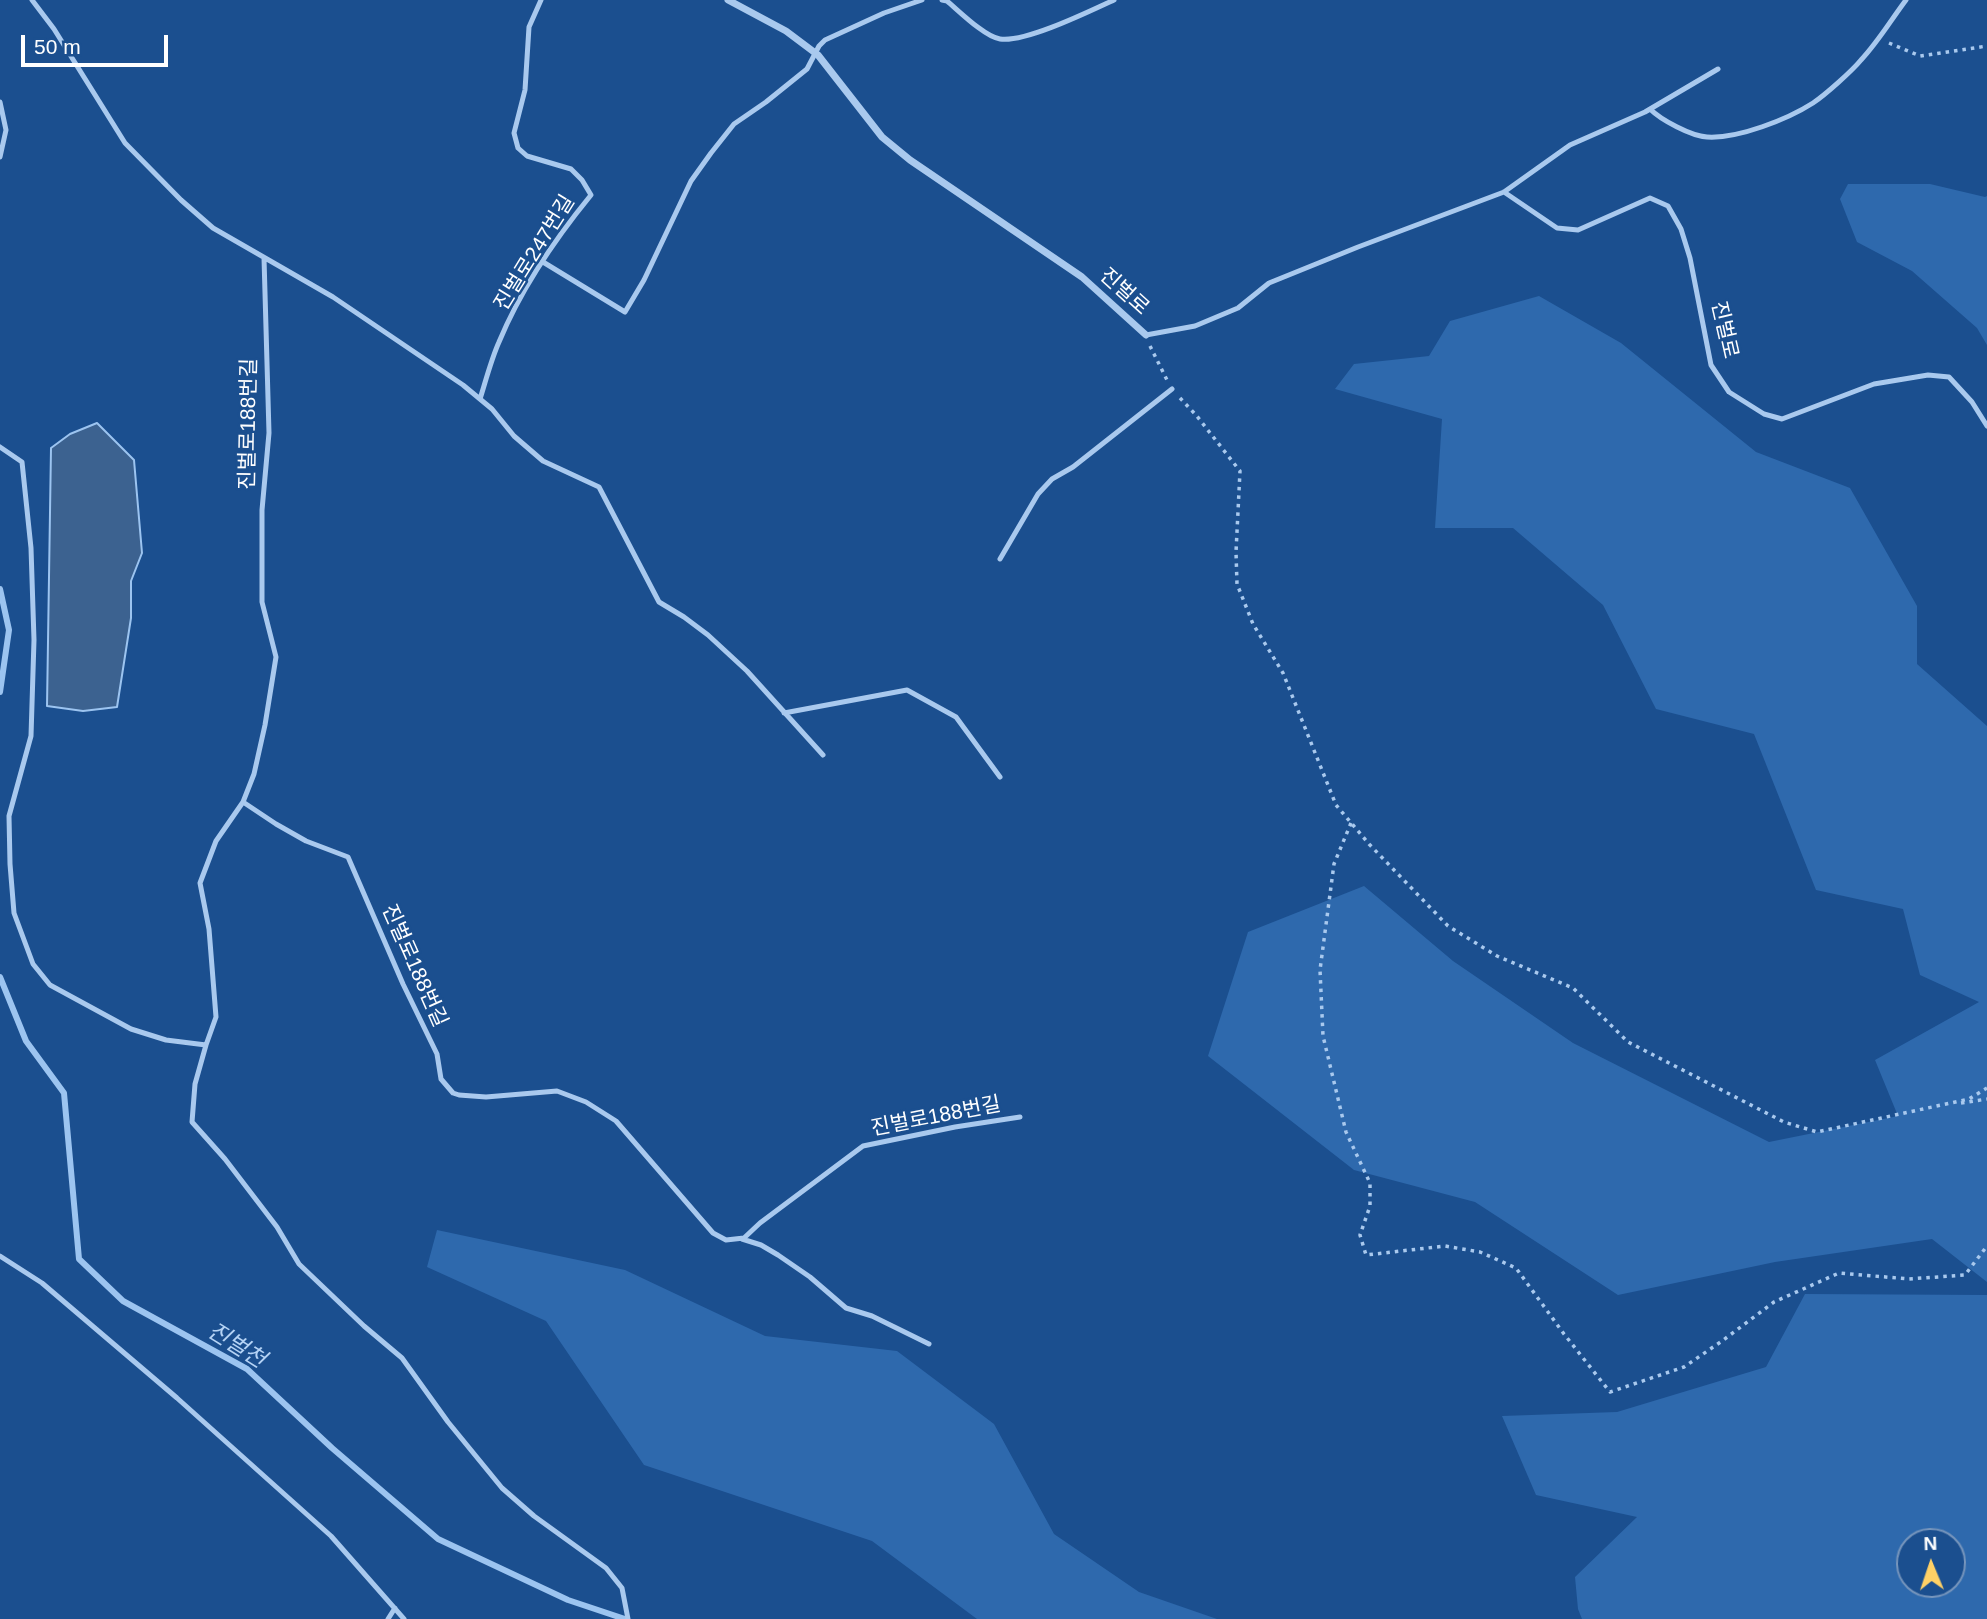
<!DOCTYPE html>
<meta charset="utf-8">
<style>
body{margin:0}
#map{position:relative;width:1987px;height:1619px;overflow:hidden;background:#1b4f8f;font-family:Arial,sans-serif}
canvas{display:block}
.north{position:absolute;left:1896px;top:1528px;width:70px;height:70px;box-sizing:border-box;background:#1b4f8f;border:2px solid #7695bc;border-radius:50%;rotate:358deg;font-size:19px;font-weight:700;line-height:28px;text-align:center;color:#fff}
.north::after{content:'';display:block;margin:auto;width:24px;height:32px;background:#ffd166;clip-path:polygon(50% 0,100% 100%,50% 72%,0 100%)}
.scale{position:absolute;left:21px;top:35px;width:147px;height:32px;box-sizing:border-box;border:4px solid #fff;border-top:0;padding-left:9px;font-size:21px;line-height:24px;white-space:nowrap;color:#fff;-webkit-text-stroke:5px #1b4f8f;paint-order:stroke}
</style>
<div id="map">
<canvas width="1987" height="1619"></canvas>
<div class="north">N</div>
<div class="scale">50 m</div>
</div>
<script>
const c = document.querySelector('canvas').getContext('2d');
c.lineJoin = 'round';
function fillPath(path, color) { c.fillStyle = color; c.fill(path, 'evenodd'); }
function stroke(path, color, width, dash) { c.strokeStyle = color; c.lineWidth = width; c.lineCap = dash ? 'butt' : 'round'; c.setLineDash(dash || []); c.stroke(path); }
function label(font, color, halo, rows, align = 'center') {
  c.font = font + ' Arial,"Noto Sans KR",sans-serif'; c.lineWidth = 5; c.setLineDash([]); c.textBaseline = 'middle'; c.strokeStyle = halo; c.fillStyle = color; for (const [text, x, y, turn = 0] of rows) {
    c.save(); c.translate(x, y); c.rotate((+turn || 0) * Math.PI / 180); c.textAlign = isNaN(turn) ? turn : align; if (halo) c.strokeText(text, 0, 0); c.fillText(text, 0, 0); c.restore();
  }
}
const green = new Path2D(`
 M1848,184H1930L1985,197L1987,196V345L1977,328L1912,271L1857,242L1840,199Z
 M1539,296L1621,343L1756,452L1850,488L1917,606V664L1987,726V1282L1932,1239L1775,1262L1618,1295L1475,1202L1354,1170L1208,1056L1248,932L1364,886L1453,961L1573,1043L1769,1142L1898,1116L1875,1060L1979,1002L1920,975L1903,909L1816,890L1754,734L1656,709L1603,605L1513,528H1435L1442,419L1335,389L1354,364L1429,356L1450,321Z
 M437,1230L625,1270L765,1336L897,1351L994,1424L1054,1534L1139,1592L1217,1619H977L872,1541L644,1465L546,1321L427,1267Z
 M1805,1294L1987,1295V1619H1582L1578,1609L1575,1577L1637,1517L1536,1495L1502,1416L1617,1412L1766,1367ZM1910,1542H1952V1584H1910Z`);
const water = new Path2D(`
 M97,423L134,460L142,553L131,581V618L117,707L83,711L47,706L51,448L70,434Z`);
const stream = new Path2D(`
 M0,589L9,630L0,692
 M0,977L26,1041L64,1093L79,1259L123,1301L247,1369L332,1448L438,1539L568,1600L625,1619`);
const path = new Path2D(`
 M1889,43L1920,56L1987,46
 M1150,346L1167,380
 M1180,398L1196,415L1240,471L1236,552L1237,584L1253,624L1283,673L1336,805L1369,844L1448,926L1497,956L1573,988L1628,1042L1784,1122L1817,1132L1969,1099L1987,1088
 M1351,823L1334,864L1320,970L1323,1036L1346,1132L1370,1183V1206L1360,1235L1366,1255L1445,1246L1480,1252L1516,1268L1564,1334L1610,1392L1684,1367L1722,1341L1774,1302L1839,1273L1909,1279L1965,1275L1987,1246
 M1961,1103L1987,1099`);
const service = new Path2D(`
 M32,0L54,29L125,143L181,200L213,228L333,297L463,385L492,409L514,436L543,461L599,487L659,602L684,617L708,635L747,671L823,755
 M942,0L947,1C959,11 985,37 1000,39C1025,43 1090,11 1114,0
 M0,102L6,130L0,157
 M1650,109C1661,120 1691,136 1707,137C1738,139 1788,119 1813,103C1825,95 1852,71 1861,60C1878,42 1891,20 1906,0
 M1504,192L1557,228L1578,230L1650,198L1668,206L1681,229L1690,258L1711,365L1729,392L1764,414L1782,419L1874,384L1928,375L1949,377L1972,402L1987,426
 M264,258L269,433L262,510V602L276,657L265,725L254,774L243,802L216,841L200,883L209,929L216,1017L206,1045L195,1084L192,1122L225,1159L277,1227L299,1264L364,1326L402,1358L448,1422L502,1488L534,1516L606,1568L622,1588L628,1619
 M543,262L625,312L644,280L691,181L711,153L734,124L766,102L807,69L819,46L825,40L884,13L922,0
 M1146,335L1195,326L1238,308L1269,283L1358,247L1504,192L1570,145L1645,112L1718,69
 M480,399C486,380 491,360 499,342C521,289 555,239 591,195L582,180L571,169L527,156L518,148L514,133L525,90L529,27L541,0
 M0,447L22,462L31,548L34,640L31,736L9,816L10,864L14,913L33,964L50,985L131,1029L166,1040L206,1045
 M1000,559L1038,494L1052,479L1073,467L1172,389
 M784,713L907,690L956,717L1000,777
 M243,802L276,824L306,841L348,857L403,984L437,1054L441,1079L453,1093L459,1095L486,1097L557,1091L586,1102L616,1121L713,1233L726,1240L744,1238L760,1223L863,1146L955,1127L1020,1117
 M742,1239L761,1245L778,1255L810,1277L846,1308L872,1316L929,1344
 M0,1256L42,1283L177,1398L331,1536L404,1619
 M388,1619L395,1608`);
const minor = new Path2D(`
 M728,0L786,31L818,55L882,137L910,160L1082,277L1146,335`);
const streetNames = [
 ["진벌로247번길",535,253,-58],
 ["진벌로",1124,292,42],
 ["진벌로",1724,330,77],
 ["진벌로188번길",249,424,-89],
 ["진벌로188번길",414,966,66],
 ["진벌로188번길",936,1117,-11]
];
const waterNames = [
 ["진벌천",236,1346,32]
];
fillPath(green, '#2e69ad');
fillPath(water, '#3c6290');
stroke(water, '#9cc4f0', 2);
stroke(stream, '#9cc4f0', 6);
stroke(path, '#a9c9ee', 3.5, [3.5, 5]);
stroke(service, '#a9c9ee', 5);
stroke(minor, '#a9c9ee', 7);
label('21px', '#fff', '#1b4f8f', streetNames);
label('italic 23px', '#b5d3f5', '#1b4f8f', waterNames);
</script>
